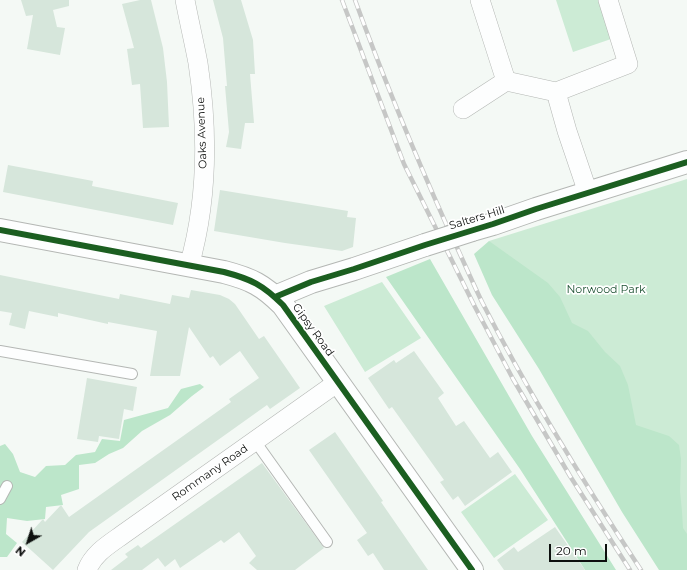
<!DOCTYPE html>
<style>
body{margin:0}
#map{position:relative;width:687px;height:570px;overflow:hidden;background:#f4f9f5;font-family:Montserrat,sans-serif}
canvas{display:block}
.north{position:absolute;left:8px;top:522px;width:40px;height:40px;-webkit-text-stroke:3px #fff;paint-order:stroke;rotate:219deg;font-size:11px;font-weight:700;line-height:16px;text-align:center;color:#0d100e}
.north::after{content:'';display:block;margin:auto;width:14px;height:18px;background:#0d100e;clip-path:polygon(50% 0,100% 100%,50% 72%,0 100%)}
.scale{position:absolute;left:549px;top:544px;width:58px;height:18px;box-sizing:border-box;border:2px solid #0d100e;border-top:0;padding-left:5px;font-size:12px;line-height:14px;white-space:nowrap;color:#0d100e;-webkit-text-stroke:3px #fff;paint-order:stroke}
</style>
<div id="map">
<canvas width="687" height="570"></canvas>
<div class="north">N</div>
<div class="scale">20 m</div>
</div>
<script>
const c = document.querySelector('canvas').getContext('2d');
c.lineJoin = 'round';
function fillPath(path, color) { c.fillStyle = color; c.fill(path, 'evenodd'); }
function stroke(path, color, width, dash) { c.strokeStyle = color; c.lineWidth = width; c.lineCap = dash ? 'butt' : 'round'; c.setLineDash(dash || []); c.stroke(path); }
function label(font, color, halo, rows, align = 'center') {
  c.font = font + ' Montserrat,sans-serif'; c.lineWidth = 3.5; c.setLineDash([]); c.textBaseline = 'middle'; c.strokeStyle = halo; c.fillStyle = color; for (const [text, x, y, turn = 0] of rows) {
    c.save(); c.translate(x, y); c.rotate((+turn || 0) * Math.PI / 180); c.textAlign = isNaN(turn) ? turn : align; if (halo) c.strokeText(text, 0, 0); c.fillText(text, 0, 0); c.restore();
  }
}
const green = new Path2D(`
 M556,0H601L614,38L573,52Z
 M687,179V570L489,241Z
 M382,282L421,338L365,372L324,306Z
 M515,474L548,520L494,558L461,512Z`);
const forest = new Path2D(`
 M489,241L548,283L560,297L572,323L588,331L605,352L620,366L628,385L636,425L669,436L679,445L681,459L680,491L682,512L683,528L687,534V570H659L622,512L539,369L492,295L474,254Z
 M430,259L532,436L616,570H585L520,469L386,277Z
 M200,384L204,387L192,396L170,415L142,431L123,448L109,454L95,463L79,465V489L61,495L63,505L46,507L45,519L27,521L7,518L6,534L17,543L7,557H0V446L5,444L13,454L20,472L35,477L46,466L65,465L76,455L95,452L102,439L120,441L124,420L168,408L181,389Z`);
const building = new Path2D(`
 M21,0H69V6L53,10L57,27L65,28L60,55L27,49L33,15L26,16Z
 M140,0H151L163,48L167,82L169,127L143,128L140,84L132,85L127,49L134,48L122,4Z
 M213,0H241L253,40L255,74H250L254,123H245L241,149L226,147L229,132L225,86H227L223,38Z
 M8,165L93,181L92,186L178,203L173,225L3,192Z
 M220,190L348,211L347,217L356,218L353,247L342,251L285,243L214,231Z
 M0,275L119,299L120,294L170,304L172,295L189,298L191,290L220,295L229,299L235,304L259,339L264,336L300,388L270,409L267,405L89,532L53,570L22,542L43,519L45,522L61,505L69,517L231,402L229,399L259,378L240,351L220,366L213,356L210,358L189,327L180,376H150L157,331L108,322V324L58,313V317L29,311L25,329L9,325L12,313L0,311Z
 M414,351L444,393L438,398L456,426L464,421L490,458L498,452L512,472L465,506L458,496L453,500L440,482L444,480L392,407L389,409L368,378L394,360L396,363Z
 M87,378L137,387L133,411L124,409L119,439L99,436L98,442L77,439Z
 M335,432L383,501L381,502L428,570H384L373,553L368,556L357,540L367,533L309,450Z
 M262,463L324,548L295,570H257L249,563L256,556L239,532L224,543L221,540L180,568L175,559L165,567L158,558L142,570H111L128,557L125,554L138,545L141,548Z
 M555,527L585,570H504L497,560L514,547L518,552Z`);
const service = new Path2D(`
 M0,351L132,374
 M255,441L327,542
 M0,499L7,486`);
const minor = new Path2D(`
 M185,0C189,21 194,42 198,63C208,130 208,200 189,266
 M480,0L506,81L556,92L628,64L608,0
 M556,92L567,131L588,193
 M463,109L506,81
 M87,570C93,554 108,545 122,535L338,382`);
const tertiary = new Path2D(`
 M0,230L224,272C251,279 263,285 283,305L472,570
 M472,230L493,224L536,209L687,162
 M275,297L311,282L354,269L425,245`);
const rail = new Path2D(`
 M342,0L404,164L475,307L513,379L570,476L630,570
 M355,0C383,77 414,152 447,226C459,251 470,277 482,302C529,394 584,483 641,570`);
const tertiaryBridge = new Path2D(`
 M425,245L472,230`);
const cycleway = new Path2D(`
 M0,230L224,272C251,279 263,285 283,305L472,570
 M275,297L311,282L354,269L425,245L493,224L536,209L687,162`);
const streetNames = [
 ["Oaks Avenue",202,133,-92],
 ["Salters Hill",477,218,-17],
 ["Gipsy Road",313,330,54],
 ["Rommany Road",210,473,-35]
];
const parkNames = [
 ["Norwood Park",606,290]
];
fillPath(green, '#ccebd5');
fillPath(forest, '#bce6ca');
fillPath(building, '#d6e6db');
stroke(service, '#b4b7b4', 12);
stroke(minor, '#b4b7b4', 20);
stroke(tertiary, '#b4b7b4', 24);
stroke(service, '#fdfefe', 10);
stroke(minor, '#fdfefe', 19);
stroke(tertiary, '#fdfefe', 22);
stroke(rail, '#c6c7c6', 4.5);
stroke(rail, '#fff', 3, [9]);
stroke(tertiaryBridge, '#b4b7b4', 24, []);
stroke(tertiaryBridge, '#fdfefe', 22);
stroke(cycleway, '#1b5e20', 6);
label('11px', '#0d100e', '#fff', streetNames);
label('11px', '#1b5031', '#fff', parkNames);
</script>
